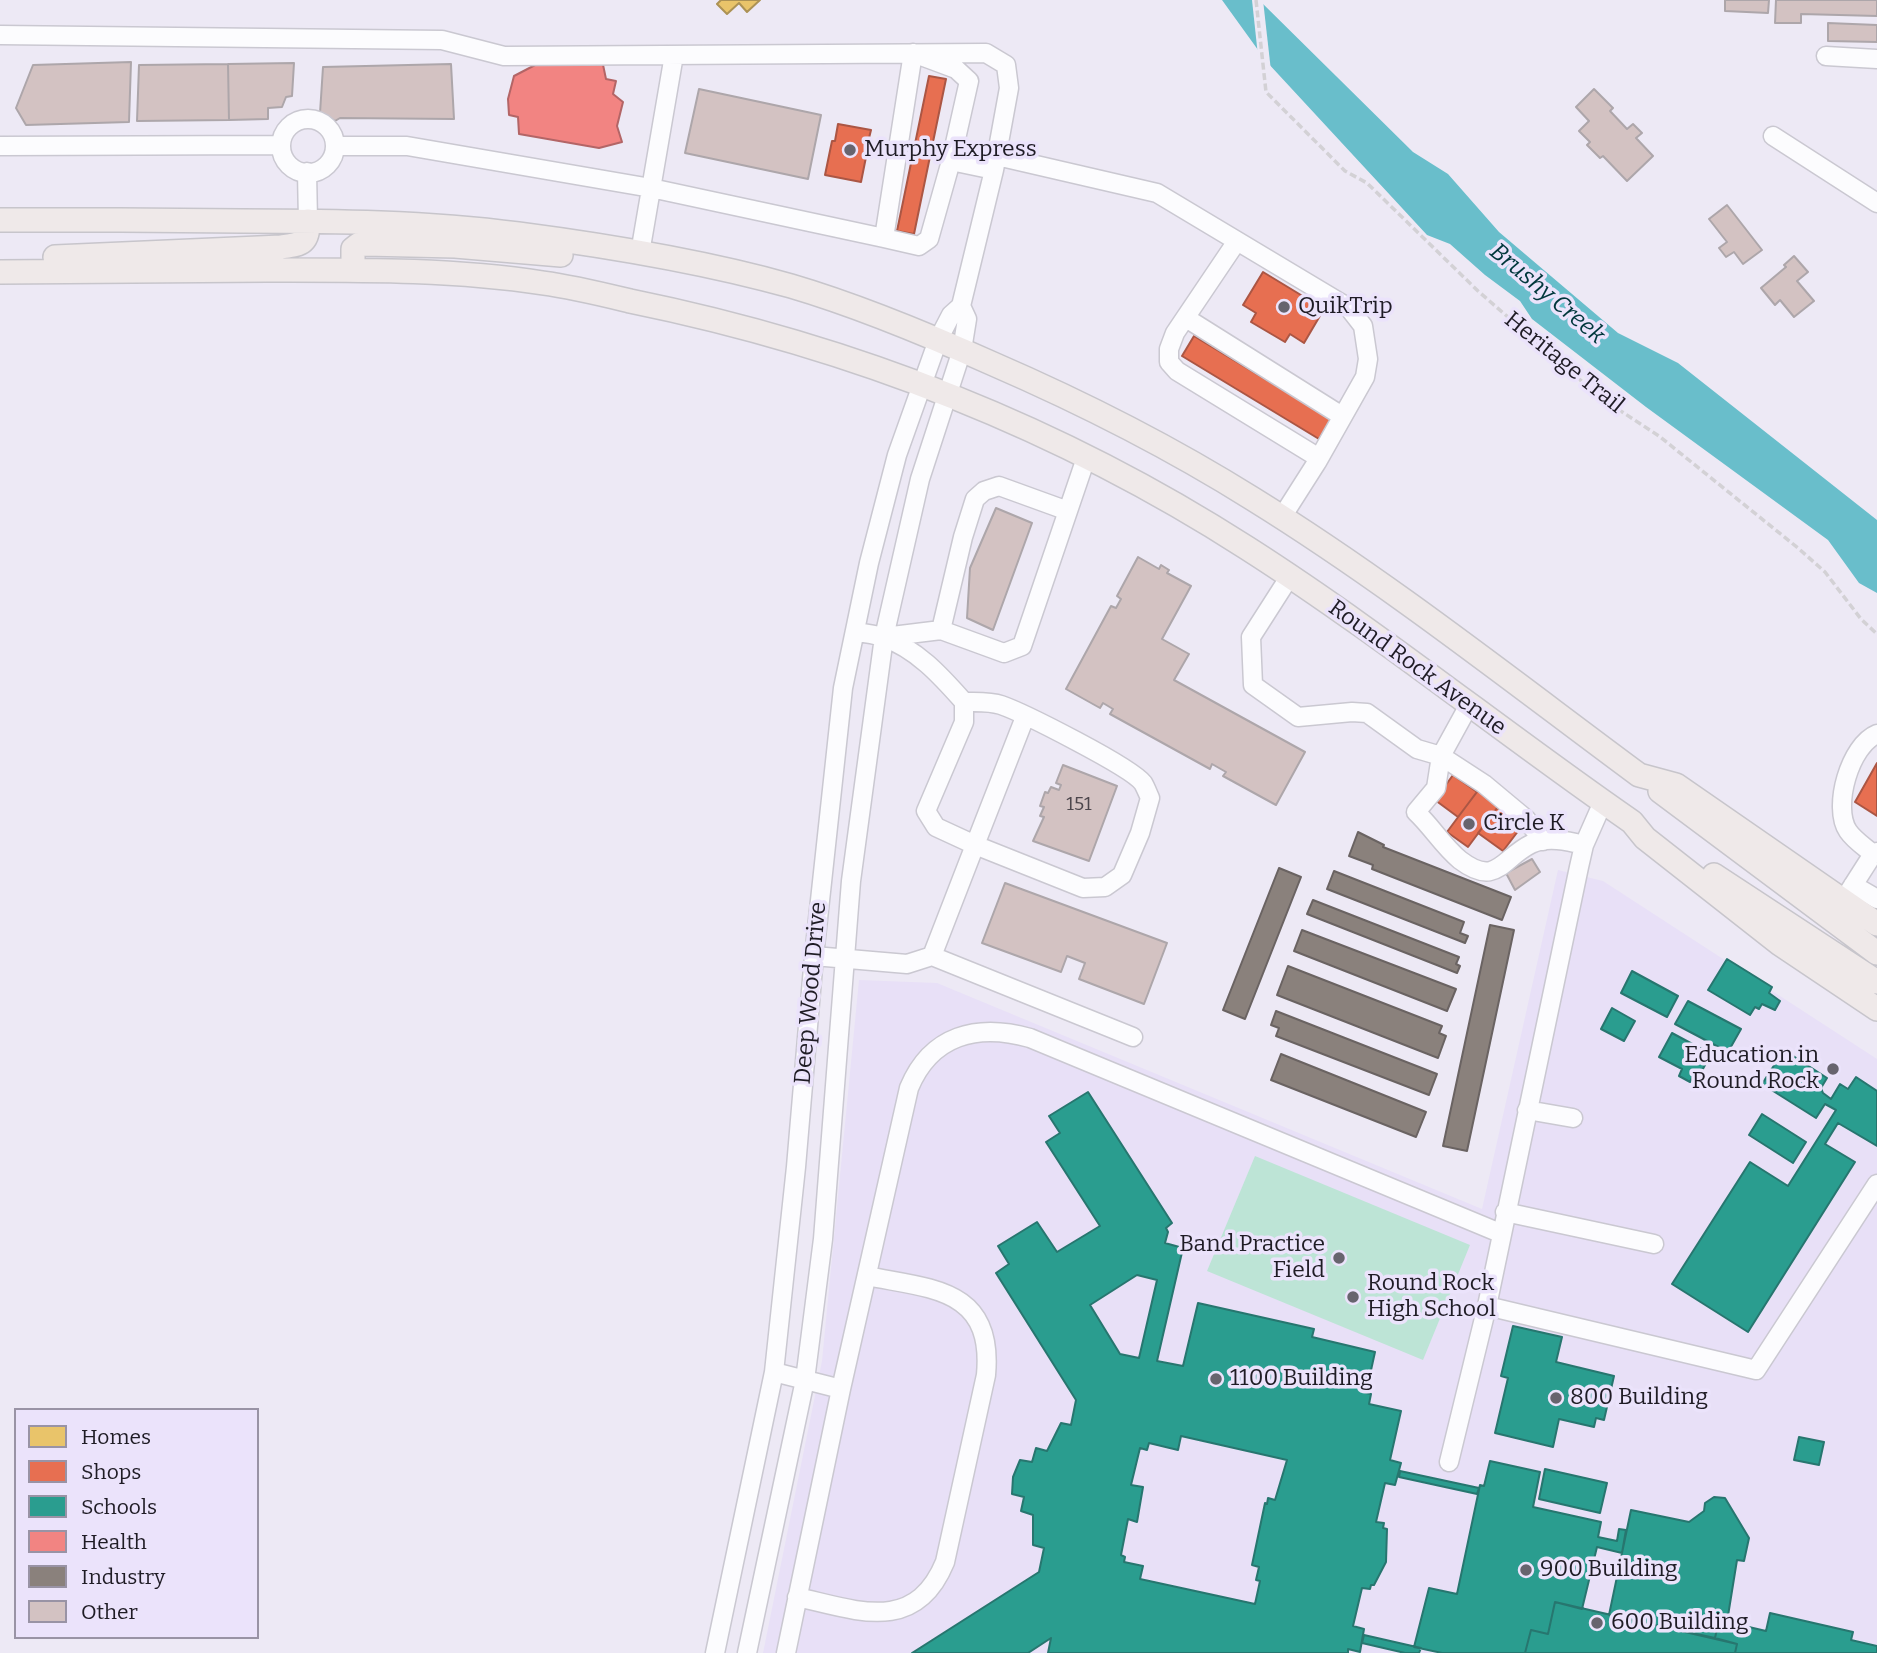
<!DOCTYPE html>
<style>
body{margin:0}
#map{position:relative;width:1877px;height:1653px;overflow:hidden;background:#ede9f5;font-family:Bitter,serif}
canvas{display:block}
.legend{position:absolute;left:14px;top:1408px;width:245px;height:231px;box-sizing:border-box;background:#ebe3fb;border:2px solid #9993a5;margin:0;padding:9px 12px;list-style:none;font-size:21px;color:#1f1c25}
.legend li{display:flex;align-items:center;gap:14px;height:35px}
.legend b{width:35px;border:2px solid #9993a5}
</style>
<div id="map">
<canvas width="1877" height="1653"></canvas>
<ul class="legend">
<li><b style="height:19px;background:#e9c46a"></b>Homes</li>
<li><b style="height:19px;background:#e76f51"></b>Shops</li>
<li><b style="height:19px;background:#2a9d8f"></b>Schools</li>
<li><b style="height:19px;background:#f28482"></b>Health</li>
<li><b style="height:19px;background:#8a817c"></b>Industry</li>
<li><b style="height:19px;background:#d3c2c2"></b>Other</li>
</ul>
</div>
<script>
const c = document.querySelector('canvas').getContext('2d');
c.lineJoin = 'round';
function fillPath(path, color) { c.fillStyle = color; c.fill(path, 'evenodd'); }
function stroke(path, color, width, dash) { c.strokeStyle = color; c.lineWidth = width; c.lineCap = dash ? 'butt' : 'round'; c.setLineDash(dash || []); c.stroke(path); }
function label(font, color, halo, rows, align = 'center') {
  c.font = font + ' Bitter,serif'; c.lineWidth = 7; c.setLineDash([]); c.textBaseline = 'middle'; c.strokeStyle = halo; c.fillStyle = color; for (const [text, x, y, turn = 0] of rows) {
    c.save(); c.translate(x, y); c.rotate((+turn || 0) * Math.PI / 180); c.textAlign = isNaN(turn) ? turn : align; if (halo) c.strokeText(text, 0, 0); c.fillText(text, 0, 0); c.restore();
  }
}
const built = new Path2D(`
 M1558,870L1603,881L1877,1059V1653H763L822,1361L859,980L937,983L1482,1209Z`);
const green = new Path2D(`
 M1255,1156L1470,1245L1423,1360L1207,1271Z`);
const water = new Path2D(`
 M1222,0H1259L1413,152L1448,174L1499,232L1618,333L1678,363L1877,520V593L1859,583L1828,540L1646,407L1532,319L1520,301L1485,275L1450,244L1427,235L1266,61Z`);
const pier = new Path2D(`
 M1252,0H1263L1271,71L1258,56Z`);
const homes = new Path2D(`
 M721,0H760L747,12L739,3L727,14L717,4Z`);
const shops = new Path2D(`
 M929,76L946,79L914,234L897,231Z
 M838,124L871,130L868,142L872,143L869,157H866L861,182L825,175L832,141H835Z
 M1263,272L1324,309L1304,343L1290,334L1285,342L1251,322L1256,313L1243,305Z
 M1194,336L1331,419L1319,439L1182,356Z
 M1877,763V816L1855,802Z
 M1453,775L1477,792L1458,817L1435,800Z
 M1479,789L1500,804L1468,847L1447,832Z
 M1497,808L1522,826L1503,851L1478,833Z`);
const schools = new Path2D(`
 M1727,959L1772,987L1769,993L1780,1001L1775,1010L1762,1004L1759,1009L1755,1007L1750,1015L1708,990Z
 M1632,971L1678,996L1667,1017L1621,993Z
 M1688,1001L1741,1029L1728,1052L1675,1024Z
 M1612,1008L1635,1021L1624,1041L1601,1029Z
 M1672,1033L1711,1054L1698,1078L1693,1075L1690,1082L1679,1076L1682,1069L1659,1057Z
 M1784,1050L1827,1078L1821,1088L1823,1093L1831,1099L1840,1084L1848,1089L1856,1077L1877,1091V1146L1838,1123L1825,1144L1855,1162L1748,1332L1672,1284L1750,1162L1788,1186L1836,1110L1825,1104L1816,1118L1762,1084Z
 M1088,1092L1172,1223L1166,1228L1168,1232L1165,1243L1183,1248L1157,1361L1183,1366L1198,1303L1314,1329L1312,1337L1375,1352L1366,1393L1371,1394L1369,1404L1401,1411L1390,1460L1401,1463L1395,1485L1385,1483L1376,1522L1384,1523L1383,1528L1387,1529L1386,1562L1374,1585H1371L1370,1589L1362,1588L1353,1626L1364,1629L1360,1652L1348,1649V1653H1048L1051,1638L1028,1653H912L1039,1572L1044,1548L1033,1545V1515L1021,1511L1024,1497L1012,1494L1013,1477L1020,1460L1032,1462L1036,1448L1047,1451L1061,1423L1071,1425L1076,1400L996,1273L1009,1264L998,1246L1037,1222L1057,1252L1100,1226L1046,1142L1060,1133L1049,1116ZM1137,1275L1157,1280L1139,1358L1120,1354L1090,1305ZM1181,1436L1287,1460L1275,1500L1268,1498L1267,1504L1265,1503L1252,1565L1259,1567L1256,1580L1260,1581L1255,1604L1140,1579L1143,1566L1124,1562L1125,1557L1121,1555L1128,1519L1137,1522L1143,1487L1131,1485L1140,1448L1147,1450L1149,1443L1178,1450Z
 M1762,1114L1806,1142L1793,1163L1749,1135Z
 M1513,1326L1562,1337L1556,1362L1614,1376L1604,1420L1596,1418L1594,1427L1559,1419L1553,1447L1495,1433L1508,1378L1501,1376Z
 M1799,1437L1824,1442L1819,1465L1794,1460Z
 M1490,1461L1540,1472L1533,1507L1601,1522L1598,1537L1617,1541L1619,1529L1626,1530L1622,1553L1597,1547L1582,1609L1555,1602L1548,1634L1531,1630L1525,1653H1442L1414,1647L1429,1588L1457,1594L1480,1485L1484,1486Z
 M1545,1469L1607,1483L1600,1513L1539,1499Z
 M1400,1471L1479,1488L1477,1494L1399,1477Z
 M1714,1497L1725,1498L1749,1538L1744,1561L1737,1560L1727,1622L1719,1620L1715,1638L1609,1615L1631,1510L1689,1522L1704,1511L1705,1503Z
 M1555,1602L1737,1644L1735,1653H1525L1531,1630L1548,1634Z
 M1770,1613L1853,1632L1851,1640L1877,1646V1653H1735L1737,1644L1715,1638L1719,1620L1766,1631Z
 M1364,1635L1421,1648L1419,1653H1405L1362,1643Z`);
const health = new Path2D(`
 M602,60L606,79L616,81L613,94L623,102L617,126L622,142L599,148L519,134L518,117L509,115L508,99L514,76L539,63Z`);
const industry = new Path2D(`
 M1358,832L1384,845L1383,847L1511,897L1502,920L1372,869L1373,865L1349,856Z
 M1279,868L1301,877L1245,1019L1223,1010Z
 M1334,871L1464,922L1460,933L1468,936L1465,943L1327,889Z
 M1313,900L1459,957L1456,964L1460,966L1457,973L1307,914Z
 M1490,925L1514,930L1467,1151L1443,1146Z
 M1302,930L1456,989L1447,1011L1294,951Z
 M1288,966L1442,1026L1439,1033L1446,1036L1438,1058L1277,995Z
 M1276,1011L1437,1074L1429,1095L1276,1036L1279,1028L1271,1025Z
 M1281,1054L1426,1112L1416,1137L1271,1080Z`);
const building = new Path2D(`
 M1725,0H1769L1768,13L1725,11Z
 M1776,0H1877V16L1801,14V23H1775Z
 M1828,23L1877,25V42L1828,41Z
 M131,62L129,122L26,125L16,108L33,65Z
 M294,63L292,96L286,97L282,107L268,108V119L229,120L228,64Z
 M228,64L229,120L137,121L139,65Z
 M451,64L454,119L340,118L335,121L320,113L323,67Z
 M699,89L821,115L808,179L685,153Z
 M1594,89L1613,108L1610,111L1627,129L1633,124L1642,133L1636,138L1653,156L1627,181L1603,156L1600,158L1587,145L1590,142L1579,131L1589,121L1576,107Z
 M1727,205L1762,250L1743,264L1734,252L1726,257L1719,248L1727,242L1709,219Z
 M1794,256L1808,272L1797,281L1814,301L1794,317L1780,300L1775,305L1761,288L1786,267L1784,265Z
 M996,508L1032,523L993,630L967,618L970,568Z
 M1138,557L1159,569L1161,565L1169,570L1167,573L1191,586L1162,639L1189,654L1174,680L1305,752L1276,805L1223,776L1226,772L1212,764L1210,769L1110,714L1113,709L1103,703L1100,708L1066,689L1111,606L1116,608L1121,599L1117,596Z
 M1063,765L1117,786L1089,861L1033,841L1044,817L1040,816L1044,807L1040,806L1045,792L1048,793L1051,787L1059,790L1061,785L1056,783Z
 M1532,859L1540,872L1515,890L1506,873Z
 M1005,883L1167,943L1144,1004L1079,979L1085,963L1067,956L1061,972L982,943Z`);
const path = new Path2D(`
 M1256,0L1266,92L1345,171L1367,183L1478,291L1601,398L1659,436L1798,548L1825,572L1861,619L1877,634`);
const minor = new Path2D(`
 M0,35L442,40L504,56L986,53L1006,65L1009,88L994,170L961,306L967,319L962,350L920,479L884,637L851,881L823,1239L805,1380L747,1653
 M1826,56L1877,59
 M281 146a27 27 0 1 1 54 0a27 27 0 1 1-54 0Z
 M1773,136L1877,203
 M0,146L281,145
 M335,146H407L651,188L884,238L913,53L956,69L969,81L951,161L994,170
 M997,156L1157,193L1349,308L1363,326L1368,359L1365,377L1317,462L1282,517
 M307,172L308,221
 M884,238L919,246L929,239L951,161
 M1237,241L1175,333L1169,349V362L1177,371L1319,458
 M640,253L674,55
 M1186,318L1342,416
 M1290,576L1251,637L1253,685L1298,717L1352,712L1367,713L1417,749L1441,756L1484,784L1526,819L1543,841
 M941,630L963,537L975,499L984,491L999,486L1068,511
 M884,637L941,630L1004,653L1022,646L1086,458
 M964,702C975,702 990,701 1001,705C1024,713 1131,767 1143,783C1146,788 1148,794 1150,798L1140,833L1122,875L1105,887L1083,888L975,845L1025,717
 M1469,705L1441,756L1436,788L1416,812C1432,827 1443,846 1460,860C1497,888 1502,858 1531,844C1547,836 1568,841 1584,845
 M1873,854C1865,847 1854,840 1848,831C1832,807 1850,745 1877,734
 M1853,885L1877,899
 M1843,901L1873,854L1877,852
 M814,956L907,964L932,956L975,845L936,827L926,811L964,722V702C941,676 916,648 882,637C874,634 864,633 855,632
 M932,956L1133,1037
 M1527,1110L1573,1118
 M1505,1212L1654,1244
 M1487,1306L1756,1370L1877,1184
 M774,1372L841,1389
 M1449,1462L1487,1306L1579,867L1584,845L1603,802
 M797,1597C856,1610 915,1635 945,1562L986,1375C994,1288 931,1289 867,1276
 M715,1653L774,1372L796,1167L814,956L843,688L869,563L897,455L938,340L951,315L961,306
 M786,1653L841,1389L909,1088C931,1035 977,1023 1030,1038L1500,1233`);
const major = new Path2D(`
 M0,220C81,220 161,220 242,221C334,221 427,222 518,234C610,246 702,261 791,286C859,306 926,334 991,363C1081,402 1170,447 1253,499C1387,582 1512,681 1639,775L1676,785L1877,924
 M55,257L281,247C302,244 308,244 308,221
 M353,270V249L358,245L365,244L455,246L561,255
 M0,272C89,271 178,271 267,270C359,270 452,269 543,283C573,287 601,294 630,301C851,346 1057,426 1247,548C1380,633 1503,733 1632,822L1645,838L1780,944L1877,1009
 M1660,791L1877,953
 M1714,875L1877,982`);
const markers = [
 [850,150,7,"#67646e"],
 [1284,307,7,"#67646e"],
 [1469,824,7,"#67646e"],
 [1833,1069,7,"#67646e"],
 [1339,1258,7,"#67646e"],
 [1353,1297,7,"#67646e"],
 [1216,1379,7,"#67646e"],
 [1556,1398,7,"#67646e"],
 [1526,1570,7,"#67646e"],
 [1597,1623,7,"#67646e"]
];
const numberNames = [
 ["151",1079,805]
];
const poiNames = [
 ["Murphy Express",864,150],
 ["QuikTrip",1298,307],
 ["Circle K",1483,824],
 ["Education in",1819,1056,"right"],
 ["Round Rock",1819,1082,"right"],
 ["Band Practice",1325,1245,"right"],
 ["Field",1325,1271,"right"],
 ["Round Rock",1367,1284],
 ["High School",1367,1310],
 ["1100 Building",1230,1379],
 ["800 Building",1570,1398],
 ["900 Building",1540,1570],
 ["600 Building",1611,1623]
];
const streetNames = [
 ["Heritage Trail",1564,363,39],
 ["Round Rock Avenue",1417,668,36],
 ["Deep Wood Drive",811,993,-85]
];
const waterNames = [
 ["Brushy Creek",1547,294,40]
];
fillPath(built, '#e8e0f7');
fillPath(green, '#bde4d6');
fillPath(water, '#69becb');
fillPath(pier, '#ede9f5');
fillPath(homes, '#e9c46a');
stroke(homes, '#ac9255', 2);
fillPath(shops, '#e76f51');
stroke(shops, '#ab5644', 2);
fillPath(schools, '#2a9d8f');
stroke(schools, '#27766f', 2);
fillPath(health, '#f28482');
stroke(health, '#b36566', 2);
fillPath(industry, '#8a817c');
stroke(industry, '#6a6362', 2);
fillPath(building, '#d3c2c2');
stroke(building, '#ada6aa', 2);
stroke(minor, '#cac8d1', 21);
stroke(major, '#c7c5cb', 26);
stroke(path, '#d3d1d5', 3.5, [7, 3.5]);
stroke(minor, '#fcfcfe', 18);
stroke(major, '#efe9e9', 23);
for (const [x, y, r, color] of markers) { const dot = new Path2D(); dot.arc(x, y, r, 0, 2 * Math.PI); c.fillStyle = color; c.fill(dot); stroke(dot, '#ebe3fb', 2.5); }
label('19px', '#4c464c', null, numberNames);
label('23px', '#1f1c25', '#ebe3fb', poiNames, 'left');
label('23px', '#1f1c25', '#ebe3fb', streetNames);
label('italic 24px', '#00373c', '#ebe3fb', waterNames);
</script>
